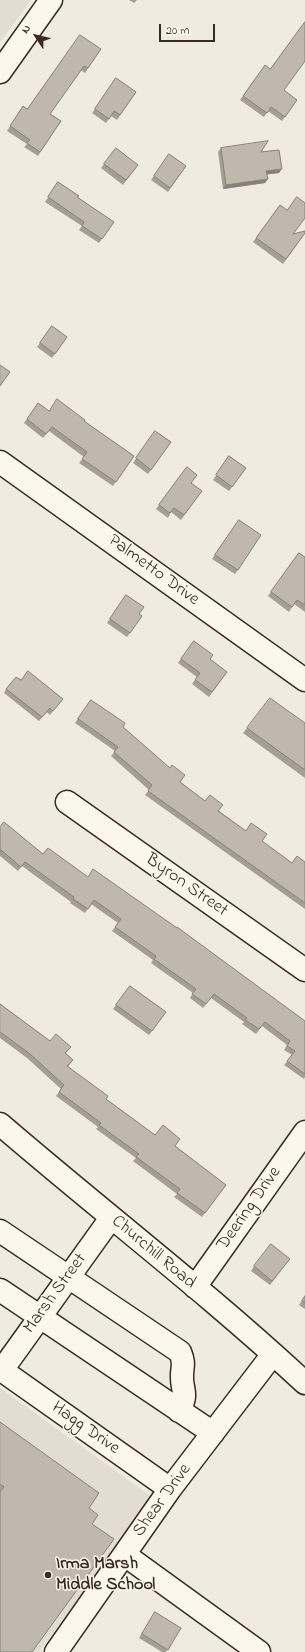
<!DOCTYPE html>
<style>
body{margin:0}
#map{position:relative;width:305px;height:1652px;overflow:hidden;background:#f0ebe0;font-family:"Indie Flower",sans-serif}
canvas{display:block}
.north{position:absolute;left:16px;top:16px;width:40px;height:40px;-webkit-text-stroke:3px #fbf7ec;paint-order:stroke;rotate:305deg;font-size:11px;font-weight:700;line-height:16px;text-align:center;color:#3b2a1e}
.north::after{content:'';display:block;margin:auto;width:14px;height:18px;background:#3b2a1e;clip-path:polygon(50% 0,100% 100%,50% 72%,0 100%)}
.scale{position:absolute;left:159px;top:24px;width:56px;height:18px;box-sizing:border-box;border:2px solid #3b2a1e;border-top:0;padding-left:5px;font-size:12px;line-height:14px;white-space:nowrap;color:#3b2a1e;-webkit-text-stroke:3px #fbf7ec;paint-order:stroke}
</style>
<div id="map">
<canvas width="305" height="1652"></canvas>
<div class="north">N</div>
<div class="scale">20 m</div>
</div>
<script>
const c = document.querySelector('canvas').getContext('2d');
c.lineJoin = 'round';
function fillPath(path, color) { c.fillStyle = color; c.fill(path, 'evenodd'); }
function stroke(path, color, width, dash) { c.strokeStyle = color; c.lineWidth = width; c.lineCap = dash ? 'butt' : 'round'; c.setLineDash(dash || []); c.stroke(path); }
function label(font, color, halo, rows, align = 'center') {
  c.font = font + ' "Indie Flower",sans-serif'; c.lineWidth = 3; c.setLineDash([]); c.textBaseline = 'middle'; c.strokeStyle = halo; c.fillStyle = color; for (const [text, x, y, turn = 0] of rows) {
    c.save(); c.translate(x, y); c.rotate((+turn || 0) * Math.PI / 180); c.textAlign = isNaN(turn) ? turn : align; if (halo) c.strokeText(text, 0, 0); c.fillText(text, 0, 0); c.restore();
  }
}
const built = new Path2D(`
 M0,0H31L0,43Z
 M0,1388L152,1497L39,1652H0Z`);
const minor = new Path2D(`
 M0,72L51,0
 M0,462L305,680
 M67,802L305,970
 M0,1124C101,1211 207,1292 305,1383
 M0,1231L180,1352C184,1362 183,1364 182,1374C181,1391 189,1392 179,1411
 M195,1287L305,1132
 M0,1290L213,1433
 M0,1369L170,1489
 M2,1370L111,1218
 M125,1555L259,1652
 M56,1652L170,1489L273,1354`);
const wall = new Path2D(`
 M129,0H137L134,3Z
 M101,49L85,73L81,70L50,114L61,121L38,156L24,147L27,144L7,131L23,106L27,109Z
 M265,65L284,90L297,100L282,121L268,111L264,117L240,100Z
 M116,78L136,92L117,120L111,116L106,123L92,113Z
 M116,148L138,165L123,185L101,168Z
 M221,148L261,152L279,173L267,174L265,183L223,189L218,152Z
 M169,154L186,166L168,192L151,180Z
 M58,182L77,197L114,222L99,243L79,230L82,226L45,202Z
 M280,205L293,234L305,233L283,264L253,242Z
 M52,326L67,337L52,358L37,347Z
 M38,403L49,411L84,421L134,456L113,486L79,463L84,457L49,431L43,438L24,423Z
 M155,431L171,442L148,474L133,463Z
 M229,456L246,468L229,491L213,480Z
 M187,467L191,483L202,491L181,520L171,512L168,518L156,509Z
 M239,520L238,570L235,574L212,559Z
 M299,553L305,557V612L294,604L289,612L268,596Z
 M126,595L139,614L130,633L127,637L107,623Z
 M194,641L210,659L227,672L209,697L192,684L197,677L178,663Z
 M21,680L63,699L50,715L47,712L39,721L4,693L6,689Z
 M91,700L123,727L180,782L246,831L262,841L292,863L305,862V909L145,795L149,790L111,756L115,751L75,723Z
 M305,723V778L243,733L247,728Z
 M0,827L43,854L88,877L305,1021V1077L304,1079L284,1065L292,1055L284,1050L287,1045L262,1026L256,1034L242,1024L244,1022L211,998L203,1008L190,998L193,993L151,963L153,960L112,931L118,923L91,904L85,913L70,903L71,902L22,866L18,871L0,856Z
 M130,986L166,1012L149,1035L113,1009Z
 M0,1004L50,1041L71,1047L66,1053L73,1060L68,1067L106,1099L155,1135L175,1146L226,1185L202,1217L174,1197L177,1194L133,1161L136,1158L96,1129L98,1127L56,1096L61,1089L27,1058L0,1038Z
 M290,1259L270,1285L251,1271L254,1266Z
 M305,1296V1309L299,1305Z
 M0,1422L89,1508L0,1652Z
 M152,1617L181,1628L166,1652H162L139,1638Z`);
const shadedWall = new Path2D(`
 M282,169L279,173L263,175L266,171Z
 M268,179L265,183L223,189L226,185Z`);
const building = new Path2D(`
 M305,22V61L284,90L297,100L285,117L271,107L267,113L243,96L265,65L270,69Z
 M80,35L101,49L88,68L84,66L50,114L61,121L40,152L27,143L30,140L10,126L23,106L27,109Z
 M116,78L136,92L120,115L114,111L109,119L95,109Z
 M268,141L261,152L279,150L282,169L266,171L268,179L226,185L221,148Z
 M116,148L138,165L126,180L104,164Z
 M169,154L186,166L170,188L154,176Z
 M58,182L79,196L77,197L114,222L102,239L82,226L84,222L48,197Z
 M297,197L305,203V218L293,234L305,231V233L286,259L256,238L280,205L287,210Z
 M52,326L67,337L55,354L40,343Z
 M0,365L10,372L0,386Z
 M57,399L85,420L84,421L134,456L116,482L82,459L87,452L52,427L46,434L27,419L38,403L49,411Z
 M155,431L171,442L151,470L136,458Z
 M229,456L246,468L232,487L216,475Z
 M187,467L197,475L191,483L202,491L184,515L174,508L170,513L159,505Z
 M239,520L261,535L238,570L215,555Z
 M299,553L305,557V605L297,600L292,607L271,592Z
 M126,595L144,607L139,614L142,616L130,633L110,619Z
 M194,641L213,655L210,659L227,672L212,692L195,680L200,673L181,659Z
 M28,671L63,699L53,711L50,708L42,717L6,689L16,677L21,680Z
 M270,698L305,723V770L247,728Z
 M91,700L125,723L123,727L170,768L172,765L185,775L180,782L205,801L210,795L223,805L218,811L246,831L251,823L267,834L262,841L292,863L297,856L305,862V903L148,791L152,785L114,752L118,747L78,719Z
 M4,822L43,854L48,848L88,877L93,869L177,928V927L305,1021V1074L287,1061L295,1051L287,1046L290,1041L265,1022L259,1029L245,1020L247,1018L214,994L206,1004L192,994L196,989L154,959L156,956L115,927L121,919L94,900L88,909L73,899L74,897L25,862L21,867L1,850L0,852V827Z
 M130,986L166,1012L152,1031L116,1005Z
 M0,1004L50,1041L56,1034L71,1047L65,1053L73,1060L67,1066L108,1096L106,1099L155,1135L163,1125L180,1139L175,1146L226,1185L205,1213L177,1193L180,1189L136,1157L139,1154L99,1125L101,1123L59,1092L64,1085L30,1054L0,1032Z
 M271,1244L290,1259L272,1281L254,1266Z
 M305,1296V1303L302,1301Z
 M0,1422L99,1493L89,1508L98,1515L92,1524L114,1539L32,1652H0V1492L4,1487L0,1484Z
 M155,1612L181,1628L168,1650L142,1634Z`);
const markers = [
 [48,1575,4,"#3b2a1e"]
];
const streetNames = [
 ["Palmetto Drive",153,571,36],
 ["Byron Street",186,886,35],
 ["Deering Drive",250,1209,-55],
 ["Churchill Road",153,1253,40],
 ["Marsh Street",56,1294,-54],
 ["Hagg Drive",85,1429,35],
 ["Shear Drive",163,1501,-54]
];
const poiNames = [
 ["Irma Marsh",56,1565],
 ["Middle School",56,1586]
];
fillPath(built, '#e2dcd1');
stroke(minor, '#3b2a1e', 25);
stroke(minor, '#fbf7ec', 22);
fillPath(wall, '#a59e95');
fillPath(shadedWall, '#868179');
fillPath(building, '#c0b8ad');
stroke(building, '#868179', 1);
for (const [x, y, r, color] of markers) { const dot = new Path2D(); dot.arc(x, y, r, 0, 2 * Math.PI); c.fillStyle = color; c.fill(dot); stroke(dot, '#fbf7ec', 1.5); }
label('18px', '#3b2a1e', '#fbf7ec', streetNames);
label('bold 18px', '#3b2a1e', '#fbf7ec', poiNames, 'left');
</script>
